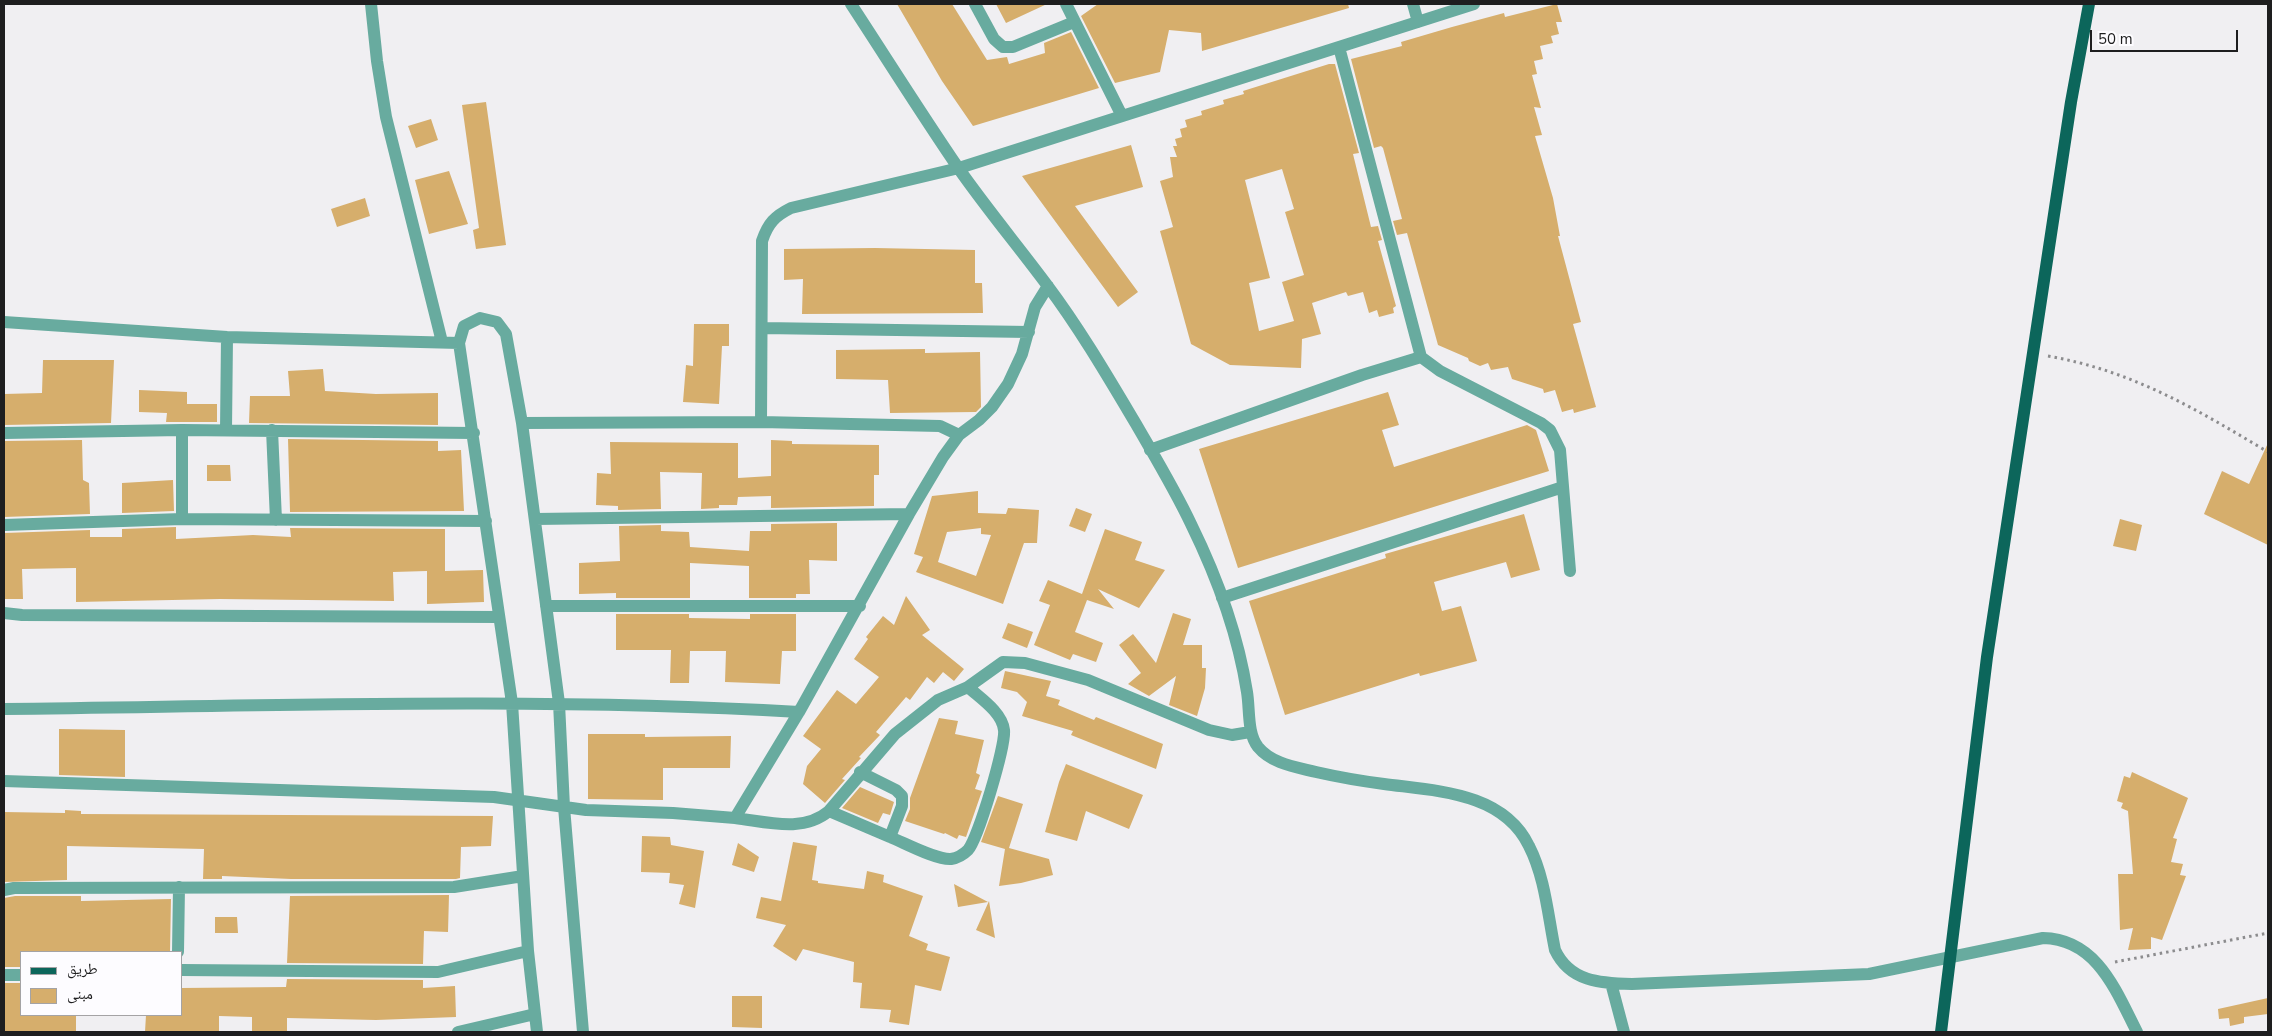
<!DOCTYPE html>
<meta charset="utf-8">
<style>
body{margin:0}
#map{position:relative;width:2272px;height:1036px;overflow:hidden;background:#f0eff2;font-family:"Nunito Sans","Noto Naskh Arabic",sans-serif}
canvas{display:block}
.frame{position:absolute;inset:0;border:5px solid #1e1e1f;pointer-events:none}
.legend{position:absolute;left:20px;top:951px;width:162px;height:65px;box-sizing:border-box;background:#fdfcff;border:1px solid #a4a3a5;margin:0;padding:6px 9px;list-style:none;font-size:15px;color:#1e1e1f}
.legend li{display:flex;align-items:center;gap:10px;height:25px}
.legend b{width:25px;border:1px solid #a4a3a5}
.scale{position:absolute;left:2090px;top:30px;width:148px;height:22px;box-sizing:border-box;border:2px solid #1e1e1f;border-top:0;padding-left:6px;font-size:15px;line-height:18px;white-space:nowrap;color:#1e1e1f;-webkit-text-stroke:4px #fdfcff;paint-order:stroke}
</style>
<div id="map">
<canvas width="2272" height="1036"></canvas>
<div class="frame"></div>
<ul class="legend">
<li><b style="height:6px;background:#0c665b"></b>طريق</li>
<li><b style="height:14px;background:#d6ae6c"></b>مبنى</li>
</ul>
<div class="scale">50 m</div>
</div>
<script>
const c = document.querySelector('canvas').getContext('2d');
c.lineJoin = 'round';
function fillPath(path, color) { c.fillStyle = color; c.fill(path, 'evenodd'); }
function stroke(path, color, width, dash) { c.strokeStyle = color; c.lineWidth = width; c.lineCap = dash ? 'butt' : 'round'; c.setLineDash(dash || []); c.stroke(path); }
const building = new Path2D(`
 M897,4H952L987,60L1007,57L1009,64L1045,53L1044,43L1071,32L1099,88L973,126L942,81Z
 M996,4H1047L1006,23Z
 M1098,4H1348L1349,8L1202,51L1201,33L1169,30L1160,72L1115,83L1081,16Z
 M1557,4L1562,22H1556L1559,34L1551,36L1553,43L1540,46L1543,59L1534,61L1537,74L1532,75L1541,108L1534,107L1542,135L1535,136L1553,198L1560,236H1558L1581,322L1573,324L1596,407L1574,413L1573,409L1562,412L1555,390L1544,393L1543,389L1512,379L1508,367L1491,370L1488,363L1480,366L1469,361L1468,358L1438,345L1407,233L1397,235L1393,221L1402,219L1383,148L1381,146L1374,148L1351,59L1402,46L1401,42L1452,27L1504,13L1505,17Z
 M1329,64H1335L1359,153L1353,154L1371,227L1378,226L1382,240L1378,241L1396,306L1393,308L1394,313L1379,317L1377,310L1369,313L1363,292L1348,296L1346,292L1312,303L1321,334L1302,339L1301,368L1230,365L1191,344L1160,231L1173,227L1160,181L1173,177L1170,157H1177L1173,146H1177L1175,139L1182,137L1180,129L1187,127L1185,120L1202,115L1201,111L1224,104L1223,100L1244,94L1243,91ZM1282,169L1294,209L1285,212L1304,275L1282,282L1294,321L1259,331L1249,283L1270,278L1245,180Z
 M486,102L506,245L476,249L473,230L479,228L462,105Z
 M431,119L438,140L416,148L408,126Z
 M1131,145L1143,187L1075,206L1138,292L1118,307L1022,176Z
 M449,171L468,224L429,234L415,180Z
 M365,198L370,216L337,227L331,209Z
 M875,248L975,250V283H982L983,313L802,314L803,279L784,280V249Z
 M694,324H729V346H722L719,404L683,402L686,365L693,366Z
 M925,349V353L980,352L981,407L976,412L890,413L888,380L836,379V350Z
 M43,360H114L111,423L4,425V394L42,393Z
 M323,369L325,391L376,394L438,393V425L249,423L250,396H290L288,371Z
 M139,390L187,392V404H217V422H166L167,413L139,412Z
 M1388,392L1399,425L1382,430L1394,467L1527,425L1536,430L1549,471L1238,568L1199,449Z
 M288,439L438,441V451L461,450L464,511L290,512Z
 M82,440L83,480L89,483L90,514L4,517V441Z
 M771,440L792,441V444L879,445V475H874V506L771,508V496L738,497L737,505H719V508L701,509L702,473L660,472L661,509L618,510V506L596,505L597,473L611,474L610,442L738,443V478L771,476Z
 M2268,443V545L2204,514L2222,471L2249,484Z
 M207,465H230L231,481H207Z
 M173,480L174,511L122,513V483Z
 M978,491V513L1006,514L1008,508L1039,510L1037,543H1024L1003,604L916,572L923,557L914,554L932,496ZM981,528V534L991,535L976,576L938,562L947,532Z
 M1076,508L1092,514L1085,532L1069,526Z
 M1524,514L1540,570L1511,578L1506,562L1434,582L1442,611L1461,606L1477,661L1420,676L1419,673L1285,715L1249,601L1386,558L1385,554Z
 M2120,519L2142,525L2136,551L2113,546Z
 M837,523V561L809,560L810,594H796V598H749V566L690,563V598H616V593L579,594V563L620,561L619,526L661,525V531L689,532L690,547L749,551L750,531H771V524Z
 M176,527V539L253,535L291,537L290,528L445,529V571L483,570L484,602L427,604V571L393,572L394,601L220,599L76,602V568L22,569L23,599H4V533L90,530V537H122V529Z
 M1105,529L1142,542L1135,560L1165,570L1139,608L1098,589L1114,609L1087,600L1075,632L1103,643L1096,662L1073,654L1070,660L1034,645L1050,605L1039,601L1048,580L1082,594Z
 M906,596L930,630L922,635L964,669L954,681L943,672L934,683L927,677L910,700L906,697L876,732L880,735L859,757L861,758L842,779L845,780L825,803L803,784L807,766L821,749L803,736L837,690L856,704L879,677L854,659L868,639L866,637L883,616L894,625Z
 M1173,613L1191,619L1183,645H1202V668H1206L1205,688L1197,716L1169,705L1176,676L1149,696L1128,684L1141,673L1119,645L1133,634L1156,663Z
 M616,614H689V618L750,619V614H796V651H782L780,684L725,682L726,651H690L689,683H670L671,650H616Z
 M1008,623L1033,632L1027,648L1002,638Z
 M1005,671L1051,681L1046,696L1060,700L1058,705L1094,720L1096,717L1163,744L1156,769L1071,735L1073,731L1022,716L1027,702L1017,692L1001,688Z
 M939,718L958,721L955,734L984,740L976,773L980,775L975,789L982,791L966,837L959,835L957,839L945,833L944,834L905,821L910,809V798Z
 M59,729L125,730V777L59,775Z
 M588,734H645V737L731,736L730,768H663V800L588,799Z
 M1066,764L1143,795L1129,829L1086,811L1077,841L1045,832L1059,782Z
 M2132,772L2188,798L2173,838L2177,839L2171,862L2183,864L2180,875L2186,876L2162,940L2151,937V949L2128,950L2133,928L2120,930L2118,874H2133L2128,811L2121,808L2123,803L2117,801L2124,776L2130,778Z
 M860,787L894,802L890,815L883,813L878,823L842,808Z
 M998,796L1023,804L1009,848L1049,859L1053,875L1021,883L999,886L1005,849L981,842Z
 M65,810L81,811V814L493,816L491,846L461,847L460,878L456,879H291L222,876V879H203L204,849L67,846V880L4,882V812L65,813Z
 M642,836L670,837L671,845L704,851L695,908L679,904L684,885L669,883L670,873L641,872Z
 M793,842L817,846L812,880L818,881V883L864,889L867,871L884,875L883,882L923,896L909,936L928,944L926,950L950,957L941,991L915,985L909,1025L889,1022L891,1010L860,1008L862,983L853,982L854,962L803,949L796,961L773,946L786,925L756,918L761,897L781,901Z
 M738,843L759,857L754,872L732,865Z
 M954,884L988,902L958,907Z
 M449,895L448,932L424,931L423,964L287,963L290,896Z
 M15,896H81V901L171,899L170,952H21V967H4V898Z
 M989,901L995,938L976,930Z
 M215,917H237L238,933H215Z
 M287,979L423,980V988L455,986L456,1017L376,1020L287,1018V1032H252V1017L219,1016V1032H145L146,1015H181V988L286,987Z
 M4,983H21V1015H76V1032H4Z
 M732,996H762V1028L732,1027Z
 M2268,998V1014L2244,1017V1023L2230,1026L2229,1018L2219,1019L2218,1009Z`);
const path = new Path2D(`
 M2048,356C2133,371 2196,409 2268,452
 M2115,962L2268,933`);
const minor = new Path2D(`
 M371,4L377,61L386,117L442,342
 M851,4C887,59 922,115 959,169C987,209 1018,246 1047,285C1080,329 1108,377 1136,424C1155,457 1175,490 1191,524C1217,577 1238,634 1247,692C1250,710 1247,733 1258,747C1272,764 1296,767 1316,772C1338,777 1361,781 1384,784C1436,791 1503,792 1529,846C1545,877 1548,916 1555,950C1570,982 1600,983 1632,984L1869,974L2043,938C2097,939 2116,991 2137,1032
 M975,4L994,39L1003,47H1013L1074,22
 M1066,4L1122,116
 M1413,4L1418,22
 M1339,47L1421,357
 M4,322L227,337L459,343
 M763,328L1029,332
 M761,422L762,241C768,223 775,216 791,208L959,168L1474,4
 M522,423L761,422L940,426L959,435
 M182,430V519
 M226,430L227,337
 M272,430L276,520
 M4,433L182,430L474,433
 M1150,450L1362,375L1421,357L1440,371L1541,423L1550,430L1560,450L1570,571
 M535,519L909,514
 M4,525L182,519L486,521
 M1222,598L1563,487
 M546,606H860
 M4,613L22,615L499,617
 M4,709C269,706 534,697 799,712
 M4,781L494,797L586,810L673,813L735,818L799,712L909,514L943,457L959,435L979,420L992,407L1008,384L1022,354L1035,307L1048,286
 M829,811L890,837L902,806V796L896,790L860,772
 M735,818C768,822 803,833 829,811L895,734L938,700L968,687L1003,662L1025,663L1088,680L1209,730L1232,735L1250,732
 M890,837C905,843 936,860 951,859C957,858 963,855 968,850C978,839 1006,745 1004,730C1002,712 980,698 968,687
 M4,890L14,888L454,887L523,876
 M178,952L179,887
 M181,970L438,972L528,951
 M4,975H21
 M1611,983L1624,1032
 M458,1032L535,1014
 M537,1032L528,951L512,703L459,343L464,326L480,318L497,322L506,334L522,423L559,703L564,807L583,1032`);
const major = new Path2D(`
 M1941,1032L1987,657L2071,102L2089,4`);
fillPath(building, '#d6ae6c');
stroke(path, '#8c8c8e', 3, [2.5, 4]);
stroke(minor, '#68ab9f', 12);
stroke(major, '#0c665b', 12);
</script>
